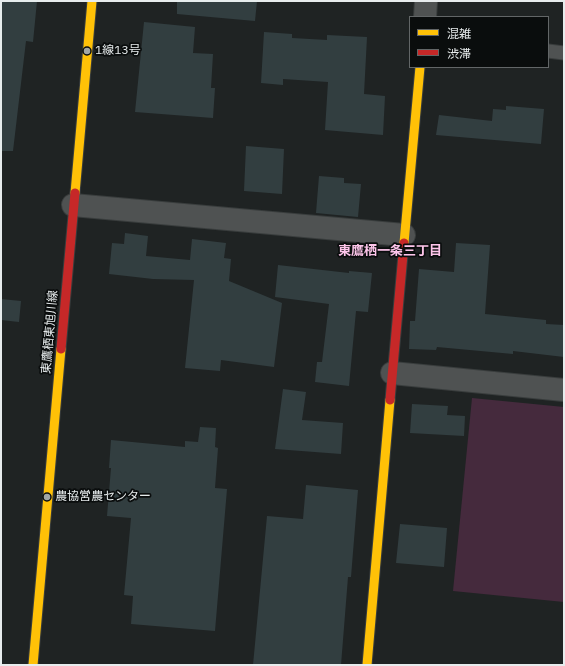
<!DOCTYPE html>
<meta charset="utf-8">
<style>
body{margin:0}
#map{position:relative;width:565px;height:666px;overflow:hidden;background:#1f2323;font-family:"IBM Plex Sans","Noto Sans JP",sans-serif}
canvas{display:block}
.frame{position:absolute;inset:0;border:2px solid #e7eced;pointer-events:none}
.legend{position:absolute;left:409px;top:16px;width:140px;height:52px;box-sizing:border-box;background:#0a0d0d;border:1px solid #626667;margin:0;padding:5px 7px;list-style:none;font-size:12px;color:#e7eced}
.legend li{display:flex;align-items:center;gap:8px;height:20px}
.legend b{width:20px;border:1px solid #626667}
</style>
<div id="map">
<canvas width="565" height="666"></canvas>
<div class="frame"></div>
<ul class="legend">
<li><b style="height:5px;background:#ffc107"></b>混雑</li>
<li><b style="height:5px;background:#c62828"></b>渋滞</li>
</ul>
</div>
<script>
const c = document.querySelector('canvas').getContext('2d');
c.lineJoin = 'round';
function fillPath(path, color) { c.fillStyle = color; c.fill(path, 'evenodd'); }
function stroke(path, color, width, dash) { c.strokeStyle = color; c.lineWidth = width; c.lineCap = dash ? 'butt' : 'round'; c.setLineDash(dash || []); c.stroke(path); }
function label(font, color, halo, rows, align = 'center') {
  c.font = font + ' "IBM Plex Sans","Noto Sans JP",sans-serif'; c.lineWidth = 3.5; c.setLineDash([]); c.textBaseline = 'middle'; c.strokeStyle = halo; c.fillStyle = color; for (const [text, x, y, turn = 0] of rows) {
    c.save(); c.translate(x, y); c.rotate((+turn || 0) * Math.PI / 180); c.textAlign = isNaN(turn) ? turn : align; if (halo) c.strokeText(text, 0, 0); c.fillText(text, 0, 0); c.restore();
  }
}
const green = new Path2D(`
 M472,398L564,407V602L453,591Z`);
const building = new Path2D(`
 M1,1H37L33,42L26,41L13,151H1Z
 M177,1H257L255,21L177,14Z
 M144,22L195,27L193,53L213,54L211,88H215L213,118L135,112Z
 M264,32L292,34V38L327,40V35L367,37L364,94L385,96L383,135L325,130L328,82L283,79V85L261,83Z
 M506,106L544,109L541,144L436,135L439,115L492,121L493,109L506,110Z
 M246,146L284,149L282,194L244,191Z
 M319,176L344,178V183L361,184L358,217L316,213Z
 M125,233L148,236L146,256L190,260L192,239L226,243L224,258L231,259L229,281L282,303L274,367L221,360L220,371L185,368L194,280L153,279L109,274L112,243L124,244Z
 M456,243L490,245L485,314L546,320V324L564,325V357L513,351V354L437,347L436,350L409,349L410,321H415L419,269L454,272Z
 M278,265L349,273V271L372,273L368,312L356,311L349,386L315,382L317,362H322L329,304L275,297Z
 M1,299L21,301L19,322L1,320Z
 M283,389L306,392L302,420L343,423L341,454L275,449Z
 M412,404L448,406L447,415L465,416L464,436L410,433Z
 M200,427L216,428L215,447L218,448L215,488L227,489L215,631L131,624L133,596L124,595L131,518L107,516L111,468H109L111,440L185,447V441L198,442Z
 M306,485L358,490L351,577H348L341,665H253L267,516L303,519Z
 M400,524L447,528L444,567L396,563Z`);
const lane = new Path2D(`
 M548,51L564,53`);
const street = new Path2D(`
 M425,17L426,1
 M73,205L404,235
 M392,373L564,390`);
const slow = new Path2D(`
 M75,193L92,1
 M404,243L420,67
 M33,665L61,349
 M367,665L390,400`);
const jam = new Path2D(`
 M61,349L75,193
 M390,400L404,243`);
const markers = [
 [87,51,4,"#a1a6a6"],
 [47,497,4,"#a1a6a6"]
];
const poiNames = [
 ["1線13号",95,51],
 ["農協営農センター",55,497]
];
const streetNames = [
 ["東鷹栖東旭川線",50,332,-85]
];
const neighbourhoodNames = [
 ["東鷹栖一条三丁目",390,251]
];
fillPath(green, '#452a3d');
fillPath(building, '#323e40');
stroke(lane, '#393d3d', 15);
stroke(street, '#393d3d', 24);
stroke(slow, '#393d3d', 11);
stroke(jam, '#393d3d', 11);
stroke(lane, '#4f5252', 13);
stroke(street, '#4f5252', 22);
stroke(slow, '#ffc107', 9);
stroke(jam, '#c62828', 9);
for (const [x, y, r, color] of markers) { const dot = new Path2D(); dot.arc(x, y, r, 0, 2 * Math.PI); c.fillStyle = color; c.fill(dot); stroke(dot, '#0a0d0d', 1.5); }
label('12px', '#e7eced', '#0a0d0d', poiNames, 'left');
label('12px', '#e7eced', '#0a0d0d', streetNames);
label('bold 13px', '#fdc5ea', '#0a0d0d', neighbourhoodNames);
</script>
